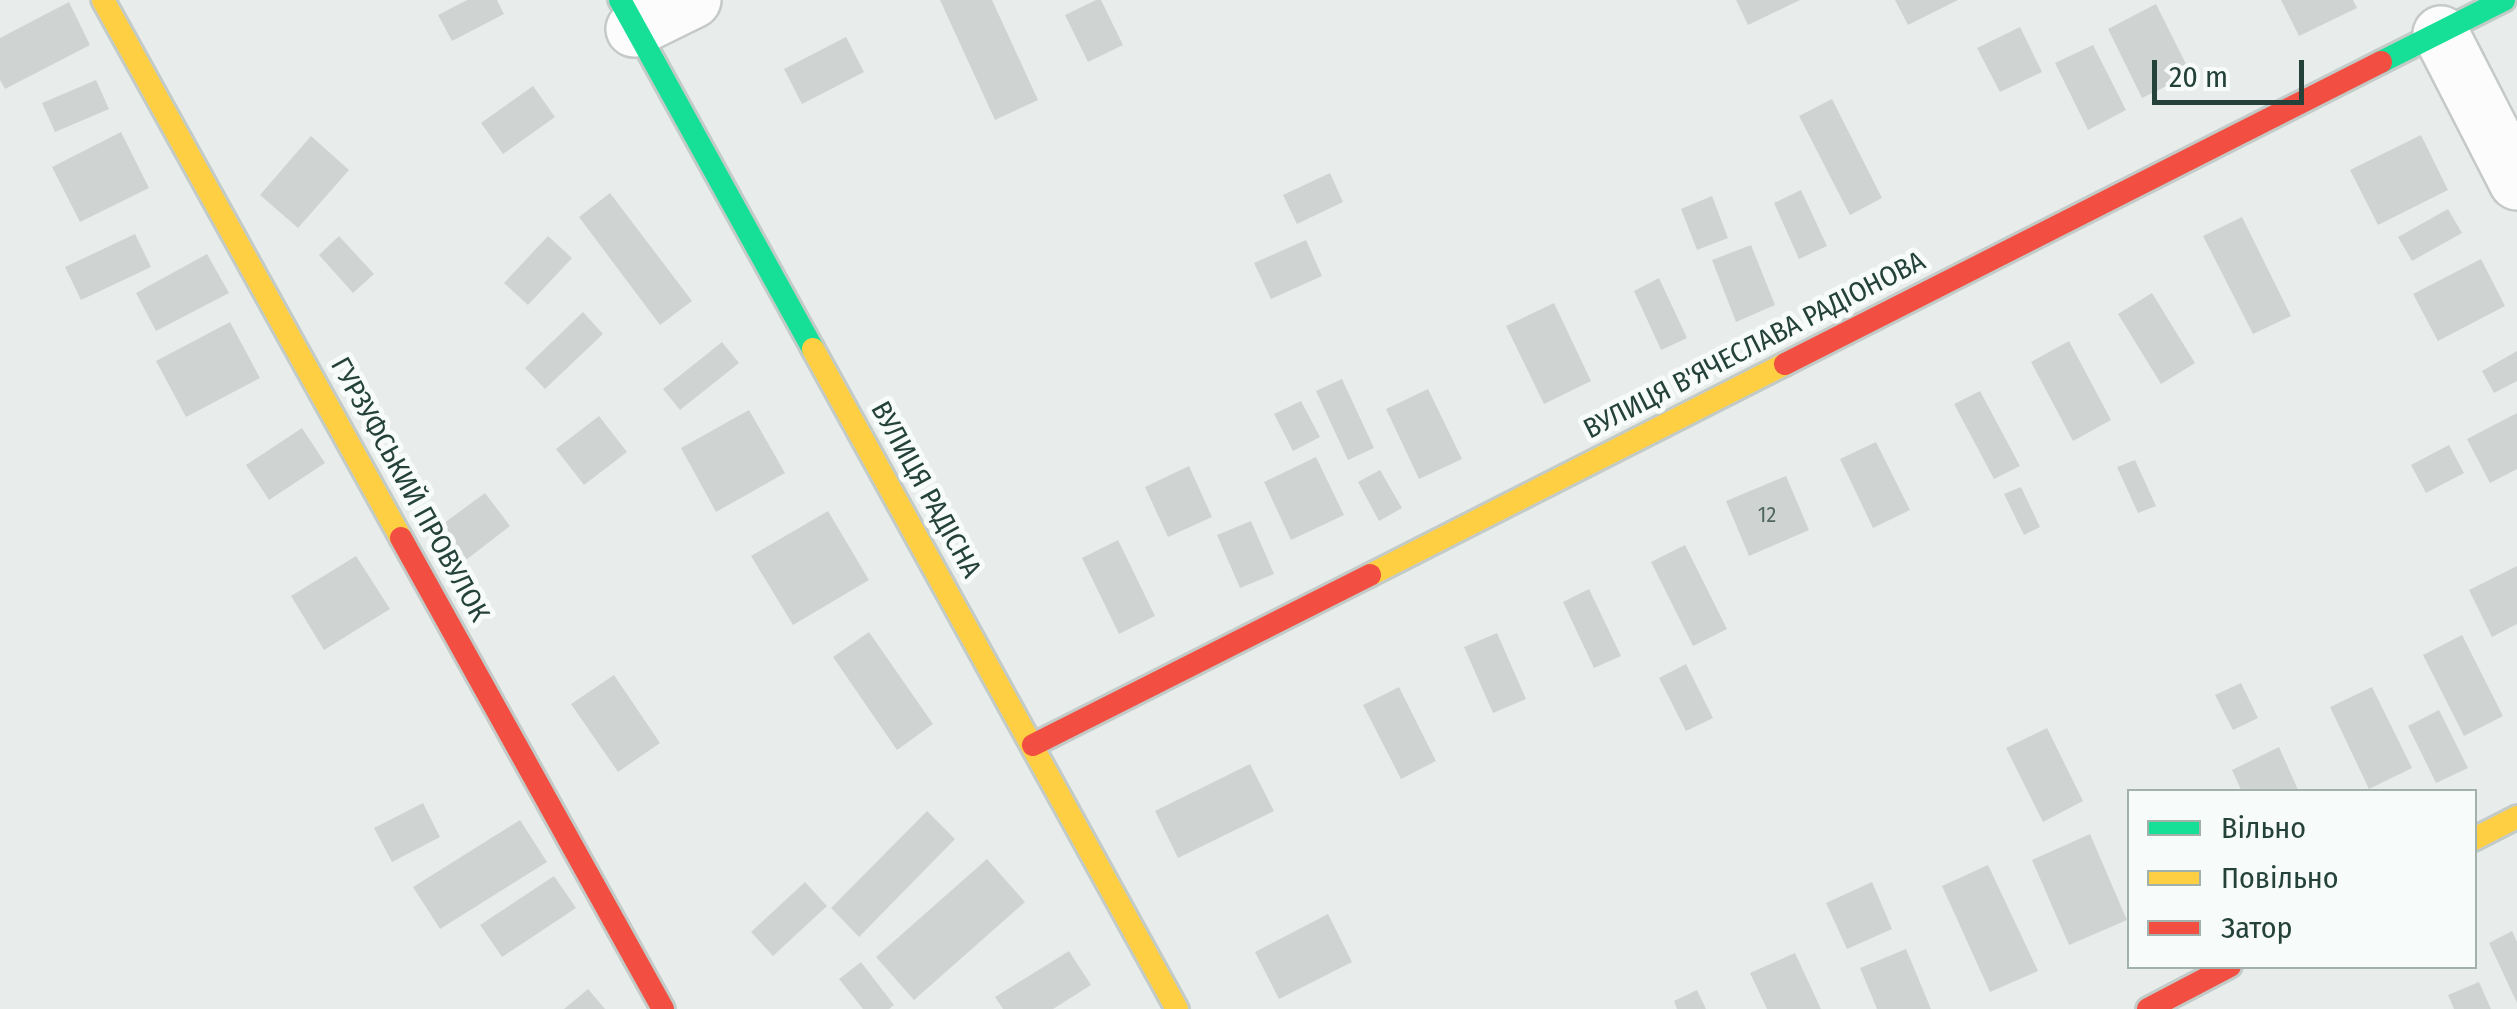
<!DOCTYPE html>
<meta charset="utf-8">
<style>
body{margin:0}
#map{position:relative;width:2517px;height:1009px;overflow:hidden;background:#e8edeb;font-family:"Fira Sans Condensed",sans-serif}
canvas{display:block}
.legend{position:absolute;left:2127px;top:789px;width:350px;height:180px;box-sizing:border-box;background:#f7fbf9;border:2px solid #a3b1ad;margin:0;padding:12px 18px;list-style:none;font-size:30px;color:#24423a}
.legend li{display:flex;align-items:center;gap:20px;height:50px}
.legend b{width:50px;border:2px solid #a3b1ad}
.scale{position:absolute;left:2152px;top:60px;width:152px;height:45px;box-sizing:border-box;border:5px solid #24423a;border-top:0;padding-left:12px;font-size:30px;line-height:35px;white-space:nowrap;color:#24423a;-webkit-text-stroke:8px #f7fbf9;paint-order:stroke}
</style>
<div id="map">
<canvas width="2517" height="1009"></canvas>
<ul class="legend">
<li><b style="height:12px;background:#16e098"></b>Вільно</li>
<li><b style="height:12px;background:#ffcf43"></b>Повільно</li>
<li><b style="height:12px;background:#f24e42"></b>Затор</li>
</ul>
<div class="scale">20 m</div>
</div>
<script>
const c = document.querySelector('canvas').getContext('2d');
c.lineJoin = 'round';
function fillPath(path, color) { c.fillStyle = color; c.fill(path, 'evenodd'); }
function stroke(path, color, width, dash) { c.strokeStyle = color; c.lineWidth = width; c.lineCap = dash ? 'butt' : 'round'; c.setLineDash(dash || []); c.stroke(path); }
function label(font, color, halo, rows, align = 'center') {
  c.font = font + ' "Fira Sans Condensed",sans-serif'; c.lineWidth = 10; c.setLineDash([]); c.textBaseline = 'middle'; c.strokeStyle = halo; c.fillStyle = color; for (const [text, x, y, turn = 0] of rows) {
    c.save(); c.translate(x, y); c.rotate((+turn || 0) * Math.PI / 180); c.textAlign = isNaN(turn) ? turn : align; if (halo) c.strokeText(text, 0, 0); c.fillText(text, 0, 0); c.restore();
  }
}
const building = new Path2D(`
 M467,0H497L504,14L452,41L438,15Z
 M940,0H992L1038,100L995,120Z
 M1096,0H1101L1123,45L1088,62L1065,15Z
 M1736,0H1800L1748,25Z
 M1895,0H1958L1908,25Z
 M2281,0H2353L2357,8L2299,36Z
 M69,2L90,45L5,89L0,80V38Z
 M2156,4L2191,74L2142,98L2108,29Z
 M2020,27L2042,72L2000,92L1977,48Z
 M846,37L864,72L802,104L784,69Z
 M2093,45L2126,110L2088,130L2055,63Z
 M96,80L109,109L55,132L42,103Z
 M533,86L555,117L503,154L481,123Z
 M1832,99L1882,198L1850,215L1799,116Z
 M121,132L149,188L80,222L52,167Z
 M2421,135L2448,190L2378,225L2350,170Z
 M311,136L349,170L298,228L260,195Z
 M1330,173L1343,202L1297,224L1283,195Z
 M1801,190L1827,246L1799,259L1774,203Z
 M610,193L692,301L660,325L579,217Z
 M1712,196L1728,238L1697,250L1681,209Z
 M2448,209L2462,233L2412,261L2398,237Z
 M2242,217L2291,316L2253,334L2203,236Z
 M135,234L151,267L81,300L65,267Z
 M339,236L374,274L353,293L319,255Z
 M548,236L572,258L528,305L504,283Z
 M1306,240L1322,276L1271,299L1254,263Z
 M1751,245L1775,305L1736,322L1712,260Z
 M207,254L229,293L156,331L136,293Z
 M2481,259L2505,306L2438,341L2413,294Z
 M1659,278L1687,338L1661,350L1634,291Z
 M2152,293L2195,363L2161,384L2118,314Z
 M1554,303L1591,381L1544,404L1506,326Z
 M583,312L603,334L545,389L525,368Z
 M230,322L260,378L186,417L156,361Z
 M2069,341L2111,420L2073,441L2031,362Z
 M722,342L739,363L680,410L663,389Z
 M2517,351V381L2494,393L2482,371Z
 M1342,379L1374,448L1348,460L1316,391Z
 M1428,389L1462,459L1419,479L1386,409Z
 M1980,391L2020,466L1994,479L1954,404Z
 M1301,401L1320,437L1293,451L1274,414Z
 M749,410L785,473L716,512L681,448Z
 M2517,413V469L2490,483L2467,439Z
 M599,416L627,452L584,485L556,449Z
 M302,428L325,463L269,500L246,465Z
 M1876,442L1910,510L1873,528L1840,459Z
 M2449,445L2464,473L2426,493L2411,465Z
 M1316,457L1344,515L1291,540L1264,482Z
 M2135,460L2156,506L2138,513L2117,467Z
 M1189,466L1212,517L1168,537L1145,487Z
 M1380,470L1402,508L1379,521L1358,482Z
 M1786,476L1809,530L1749,556L1726,501Z
 M2021,487L2040,527L2024,535L2004,494Z
 M485,493L510,526L462,563L436,529Z
 M828,511L869,580L793,625L751,556Z
 M1251,521L1274,574L1240,588L1217,535Z
 M1118,540L1155,616L1119,634L1082,558Z
 M1685,545L1727,629L1693,646L1651,562Z
 M356,556L390,609L324,650L291,596Z
 M2517,566V624L2492,637L2469,590Z
 M1589,589L1621,656L1594,668L1563,602Z
 M869,632L933,724L897,750L833,657Z
 M1497,633L1526,699L1493,713L1464,647Z
 M2462,635L2503,716L2464,736L2423,655Z
 M1686,664L1713,718L1686,731L1659,678Z
 M614,675L660,743L618,772L571,704Z
 M2241,683L2258,718L2233,730L2215,695Z
 M1399,687L1436,761L1401,779L1363,705Z
 M2372,687L2412,768L2369,789L2330,707Z
 M2439,710L2468,768L2436,783L2408,726Z
 M2047,728L2083,801L2043,822L2006,748Z
 M2279,747L2299,792H2242L2232,770Z
 M1250,764L1274,811L1178,858L1155,811Z
 M423,803L440,837L392,862L374,828Z
 M927,811L955,839L859,937L831,908Z
 M520,820L547,862L440,929L413,887Z
 M2090,834L2127,920L2069,945L2032,860Z
 M987,859L1025,902L914,1000L876,957Z
 M1988,865L2038,971L1990,992L1942,886Z
 M554,876L576,908L502,957L480,925Z
 M805,882L827,906L773,956L751,932Z
 M1872,882L1892,929L1847,949L1826,903Z
 M1328,914L1352,962L1279,999L1255,952Z
 M2512,931L2517,942V1003L2489,943Z
 M1906,949L1931,1009H1877L1860,968Z
 M1069,951L1091,985L1053,1009H1003L995,997Z
 M1795,953L1821,1009H1767L1750,973Z
 M861,962L894,1005L889,1009H863L839,979Z
 M2479,982L2491,1009H2454L2448,995Z
 M588,989L605,1009H564Z
 M1697,990L1706,1009H1677L1674,1001Z`);
const street = new Path2D(`
 M634,29L693,0
 M2441,34L2517,182`);
const fast = new Path2D(`
 M620,0L813,349
 M2381,62L2504,0`);
const slow = new Path2D(`
 M103,0L401,538
 M813,349L1177,1009
 M1370,575L1785,364
 M2474,839L2517,817`);
const jam = new Path2D(`
 M1785,364L2381,62
 M401,538L663,1009
 M1033,745L1370,575
 M2148,1009L2230,966`);
const numberNames = [
 ["12",1767,516]
];
const streetNames = [
 ["ВУЛИЦЯ В'ЯЧЕСЛАВА РАДІОНОВА",1755,346,-27],
 ["ГУРЗУФСЬКИЙ ПРОВУЛОК",409,490,61],
 ["ВУЛИЦЯ РАДІСНА",925,490,61]
];
fillPath(building, '#cfd4d2');
stroke(street, '#c5cac8', 60);
stroke(fast, '#c3cbc8', 28);
stroke(slow, '#c3cbc8', 28);
stroke(jam, '#c3cbc8', 28);
stroke(street, '#fcfcfc', 55);
stroke(fast, '#16e098', 22);
stroke(slow, '#ffcf43', 22);
stroke(jam, '#f24e42', 22);
label('22px', '#506761', null, numberNames);
label('28px', '#24423a', '#f7fbf9', streetNames);
</script>
